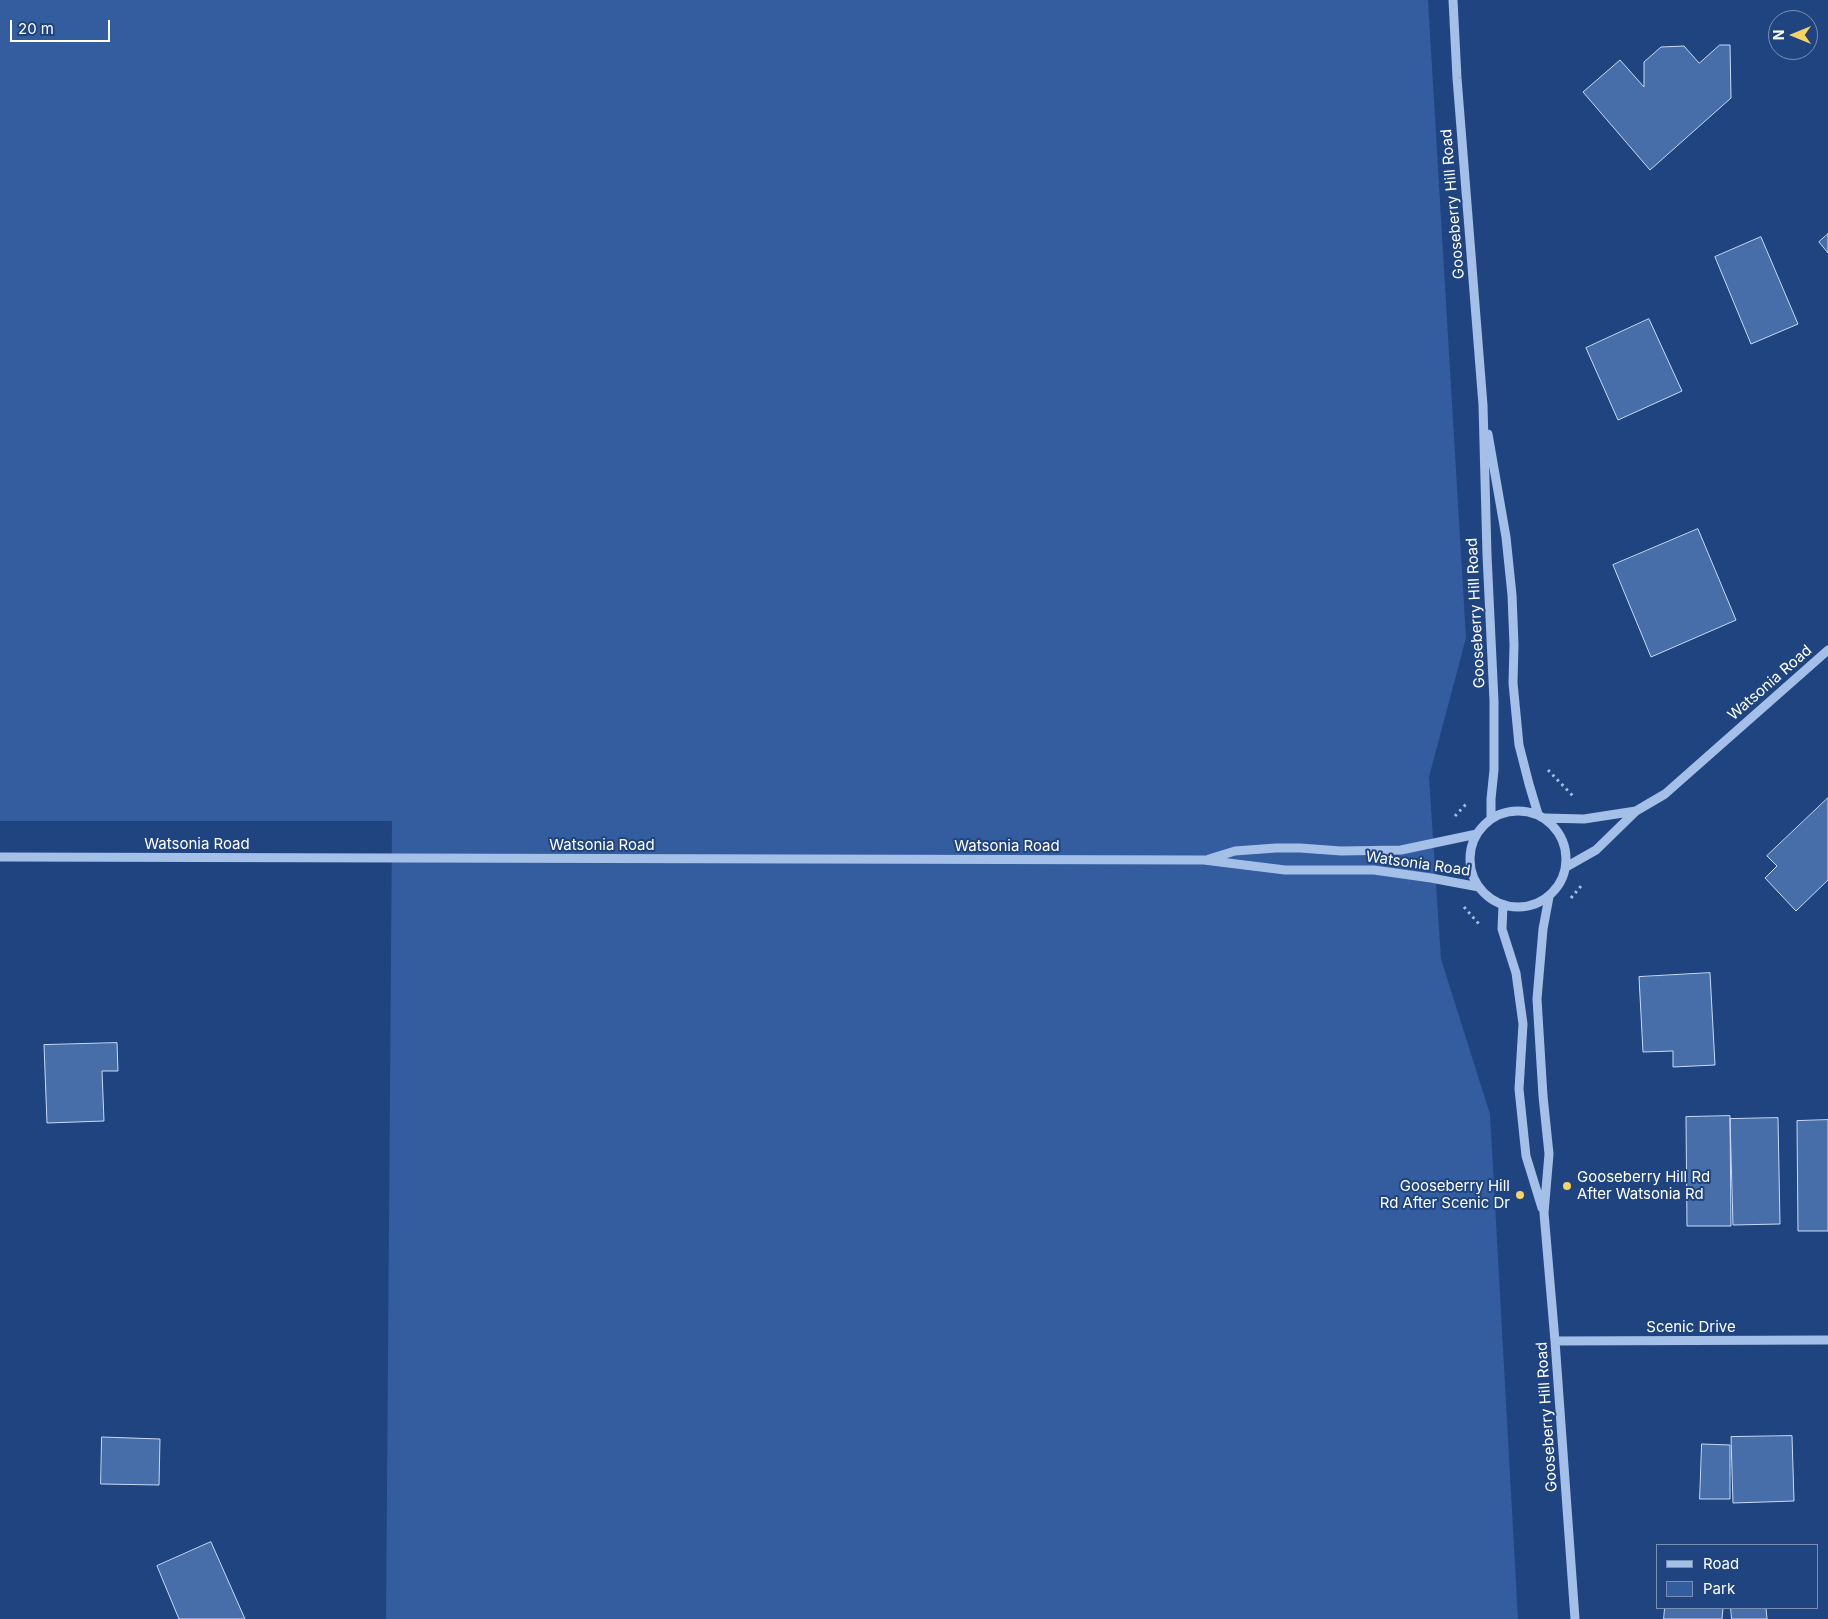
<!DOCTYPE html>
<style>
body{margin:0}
#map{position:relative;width:1828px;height:1619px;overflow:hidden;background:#1f4480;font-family:Inter,sans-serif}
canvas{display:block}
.legend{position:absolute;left:1656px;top:1544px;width:162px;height:65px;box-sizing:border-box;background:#1f4480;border:1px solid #798fb3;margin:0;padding:6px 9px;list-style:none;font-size:15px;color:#fff}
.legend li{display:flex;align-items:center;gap:10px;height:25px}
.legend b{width:25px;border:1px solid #798fb3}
.north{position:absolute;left:1768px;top:10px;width:50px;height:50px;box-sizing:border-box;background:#1f4480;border:1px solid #798fb3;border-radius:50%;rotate:270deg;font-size:14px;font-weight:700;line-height:20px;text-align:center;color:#fff}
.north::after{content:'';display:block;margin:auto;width:18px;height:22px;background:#f6d464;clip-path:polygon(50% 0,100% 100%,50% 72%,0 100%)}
.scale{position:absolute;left:10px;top:20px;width:100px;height:22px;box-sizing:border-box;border:2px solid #fff;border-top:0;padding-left:6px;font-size:15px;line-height:18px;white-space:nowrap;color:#fff;-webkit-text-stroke:4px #1f4480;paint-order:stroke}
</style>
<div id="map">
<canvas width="1828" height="1619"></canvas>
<ul class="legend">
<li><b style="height:6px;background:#a4bfe8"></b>Road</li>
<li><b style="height:14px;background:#335d9e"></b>Park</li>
</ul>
<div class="north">N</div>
<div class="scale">20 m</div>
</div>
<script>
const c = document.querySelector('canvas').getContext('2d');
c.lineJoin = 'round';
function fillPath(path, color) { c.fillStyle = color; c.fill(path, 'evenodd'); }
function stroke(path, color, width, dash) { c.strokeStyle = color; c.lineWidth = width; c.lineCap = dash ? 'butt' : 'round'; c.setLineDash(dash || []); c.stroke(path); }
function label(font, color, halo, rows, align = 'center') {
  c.font = font + ' Inter,sans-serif'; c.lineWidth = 4; c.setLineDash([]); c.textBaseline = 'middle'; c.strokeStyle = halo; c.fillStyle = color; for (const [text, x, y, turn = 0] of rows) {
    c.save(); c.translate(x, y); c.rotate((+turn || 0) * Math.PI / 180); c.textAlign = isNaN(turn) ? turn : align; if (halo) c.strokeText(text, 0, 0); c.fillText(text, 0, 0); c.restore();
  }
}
const green = new Path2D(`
 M0,0H1428L1466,638L1429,777L1441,959L1490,1114L1518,1619H386L392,821H0Z`);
const building = new Path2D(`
 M1720,45H1730L1731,98L1650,170L1583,92L1620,60L1644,87V62L1661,47L1684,46L1699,63Z
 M1828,234V253L1819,242Z
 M1761,237L1798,324L1751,344L1715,257Z
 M1649,319L1682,391L1618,420L1586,348Z
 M1698,529L1736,620L1651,657L1613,565Z
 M1828,798V880L1796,911L1765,878L1777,866L1767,856Z
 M1710,973L1715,1065L1673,1067V1051L1643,1052L1639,977Z
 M117,1043L118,1071H102L104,1121L47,1123L44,1045Z
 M1730,1116L1731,1226H1687L1686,1117Z
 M1778,1118L1780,1224L1733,1225L1730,1119Z
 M1828,1120V1231H1798L1797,1121Z
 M1792,1436L1794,1501L1733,1503L1731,1437Z
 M102,1437L160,1439L159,1485L101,1484Z
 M1702,1444L1730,1445V1499H1700Z
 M211,1542L245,1619H179L157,1566Z
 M1665,1608H1723L1722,1619H1664Z
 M1731,1608H1766L1767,1619H1732Z`);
const path = new Path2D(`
 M1548,770L1573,796
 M1455,816L1468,802
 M1571,898L1581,886
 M1464,907L1479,924`);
const minor = new Path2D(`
 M1453,0L1457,78L1483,405L1487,555L1494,701V770L1491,799V819
 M1488,434L1506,537L1512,595L1514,645L1513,683L1519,745L1529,784L1538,814
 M1470 859a48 48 0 1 1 96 0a48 48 0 1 1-96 0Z
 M1545,818L1584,819L1636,811
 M0,857L1204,860L1285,870H1374L1431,878L1479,887
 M1209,859L1235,851L1276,848H1300L1341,851L1401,850L1477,834
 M1566,867L1596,850L1636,811L1665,794L1828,650
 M1549,897L1543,929L1537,999L1543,1096L1549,1154L1544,1213L1555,1341L1575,1619
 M1503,905L1502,929L1516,973L1523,1024L1519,1089L1526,1156L1542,1208
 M1555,1341L1828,1340`);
const markers = [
 [1567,1186,5,"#f6d464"],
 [1520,1195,5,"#f6d464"]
];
const streetNames = [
 ["Gooseberry Hill Road",1453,204,-95],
 ["Gooseberry Hill Road",1476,613,-93],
 ["Watsonia Road",1770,683,-41],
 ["Watsonia Road",197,844],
 ["Watsonia Road",602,845],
 ["Watsonia Road",1007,846],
 ["Watsonia Road",1418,864,8],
 ["Scenic Drive",1691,1327],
 ["Gooseberry Hill Road",1547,1417,-94]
];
const poiNames = [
 ["Gooseberry Hill Rd",1577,1177],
 ["After Watsonia Rd",1577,1194],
 ["Gooseberry Hill",1510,1186,"right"],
 ["Rd After Scenic Dr",1510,1203,"right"]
];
fillPath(green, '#335d9e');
fillPath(building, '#486ea9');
stroke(building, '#c8daf6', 1);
stroke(path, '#a4bfe8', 3, [2.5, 4]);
stroke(minor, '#a4bfe8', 9);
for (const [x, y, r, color] of markers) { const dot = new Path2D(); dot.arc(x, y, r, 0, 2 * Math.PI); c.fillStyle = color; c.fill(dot); stroke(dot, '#1f4480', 2); }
label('15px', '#fff', '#1f4480', streetNames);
label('15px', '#fff', '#1f4480', poiNames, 'left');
</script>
